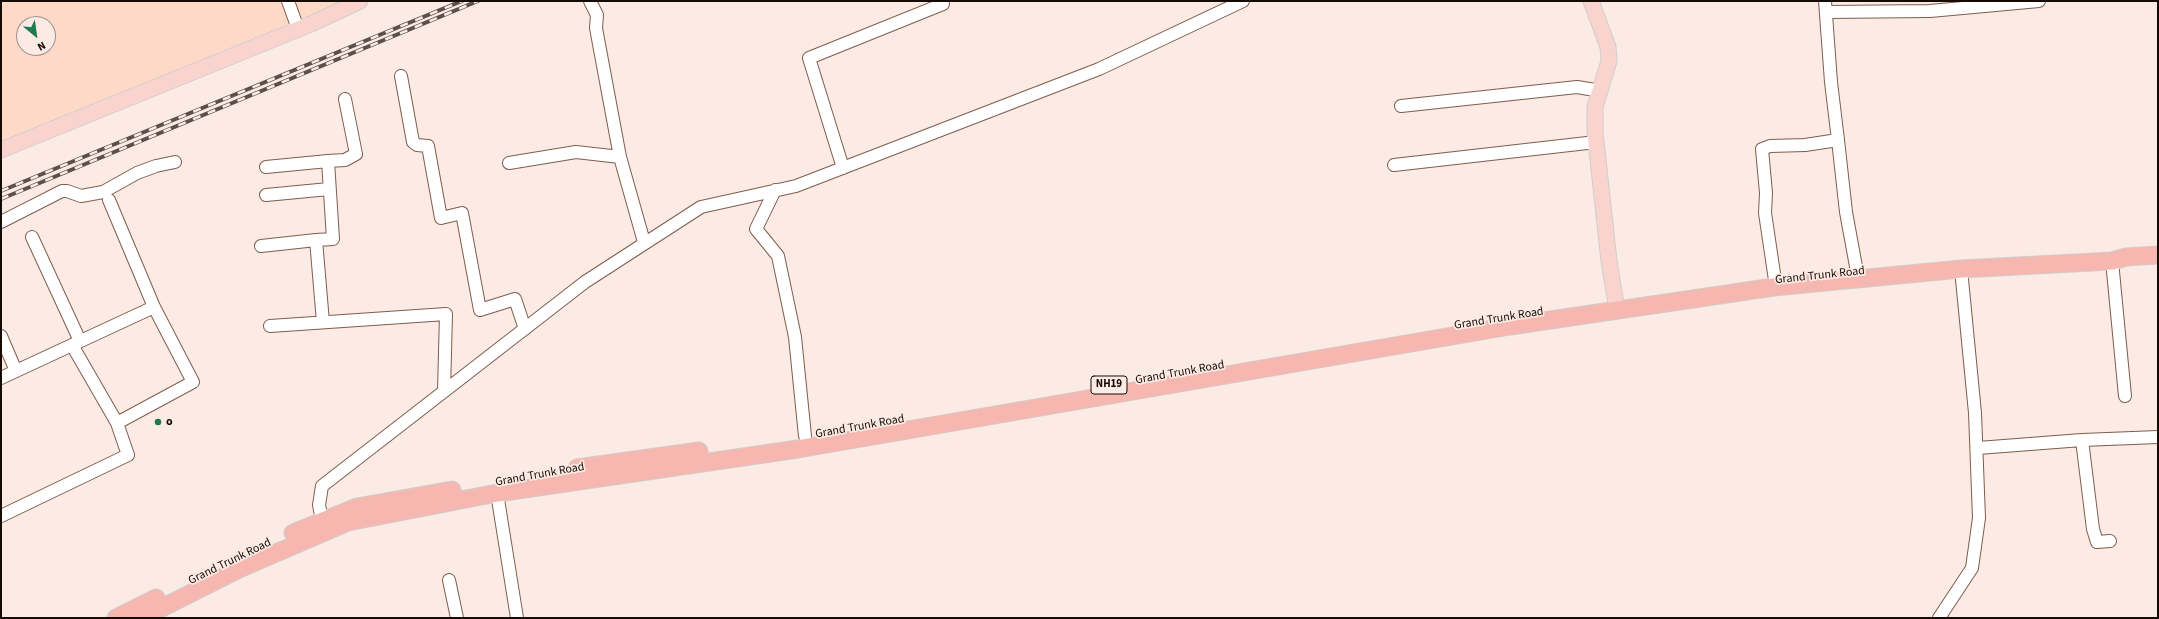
<!DOCTYPE html>
<style>
body{margin:0}
#map{position:relative;width:2159px;height:619px;overflow:hidden;background:#fbebe4;font-family:"Source Sans 3",sans-serif}
canvas{display:block}
.frame{position:absolute;inset:0;border:2px solid #160a05;pointer-events:none}
.north{position:absolute;left:16px;top:16px;width:40px;height:40px;box-sizing:border-box;background:#fbebe4;border:1px solid #9f918b;border-radius:50%;rotate:151deg;font-size:11px;font-weight:700;line-height:16px;text-align:center;color:#160a05}
.north::after{content:'';display:block;margin:auto;width:14px;height:18px;background:#1e794f;clip-path:polygon(50% 0,100% 100%,50% 72%,0 100%)}
</style>
<div id="map">
<canvas width="2159" height="619"></canvas>
<div class="frame"></div>
<div class="north">N</div>
</div>
<script>
const c = document.querySelector('canvas').getContext('2d');
c.lineJoin = 'round';
function fillPath(path, color) { c.fillStyle = color; c.fill(path, 'evenodd'); }
function stroke(path, color, width, dash) { c.strokeStyle = color; c.lineWidth = width; c.lineCap = dash ? 'butt' : 'round'; c.setLineDash(dash || []); c.stroke(path); }
function label(font, color, halo, rows, align = 'center') {
  c.font = font + ' "Source Sans 3",sans-serif'; c.lineWidth = 3.5; c.setLineDash([]); c.textBaseline = 'middle'; c.strokeStyle = halo; c.fillStyle = color; for (const [text, x, y, turn = 0] of rows) {
    c.save(); c.translate(x, y); c.rotate((+turn || 0) * Math.PI / 180); c.textAlign = isNaN(turn) ? turn : align; if (halo) c.strokeText(text, 0, 0); c.fillText(text, 0, 0); c.restore();
  }
}
const built = new Path2D(`
 M1,1H349L1,146ZM24,24H48V48H24Z`);
const minor = new Path2D(`
 M288,1L298,29
 M590,1L597,15L596,28L620,157
 M1826,12L1930,11L2039,1
 M401,76L413,142L417,145L428,146L441,218L462,213L480,310L515,299L525,329
 M1401,106L1577,87L1601,91
 M1838,140L1846,212L1857,272
 M328,161L345,160L356,154L345,99
 M509,163L576,152L620,157L644,242
 M1394,165L1596,142
 M266,167L328,161L333,239L316,240
 M843,168L809,58L943,4
 M775,190L756,229L778,256L782,275L795,337L805,436
 M266,195L329,189
 M109,200L154,307L193,382L117,423
 M1,222L62,191H67L81,196L103,192L137,173L156,166L175,162
 M32,237L80,341
 M261,246L316,240L323,322
 M2112,261L2125,396
 M1775,280L1765,213L1766,193L1762,149L1770,146L1805,145L1838,140L1831,82L1825,1
 M270,326L446,314L444,391
 M1,336L16,371
 M1,378L154,307
 M2082,440L2093,529L2097,542L2110,541
 M1978,448L2082,440L2158,437
 M497,493L517,618
 M1,516L128,455L117,423L72,345
 M322,520L319,505L322,486L585,282L701,207L796,186L1099,69L1243,1
 M449,580L457,618
 M1939,618L1972,568L1979,518L1975,413L1961,269`);
const major = new Path2D(`
 M1591,1L1608,47L1609,61L1595,107V132L1609,261L1617,310
 M1,150L311,24L360,1`);
const highway = new Path2D(`
 M577,468L699,451
 M293,533L357,507L452,490
 M116,618L156,598
 M142,618L239,569L348,522L497,493L798,449L1510,326L1774,287L1961,269L2112,261L2126,257L2158,255`);
const rail = new Path2D(`
 M1,191L462,1
 M1,199L478,1`);
const markers = [
 [158,422,4,"#1e794f"]
];
const shields = [
 [1109,385,36]
];
const shieldNames = [
 ["NH19",1109,385]
];
const streetNames = [
 ["Grand Trunk Road",1820,276,-6],
 ["Grand Trunk Road",1499,319,-9],
 ["Grand Trunk Road",1180,373,-10],
 ["Grand Trunk Road",860,427,-10],
 ["Grand Trunk Road",540,475,-10],
 ["Grand Trunk Road",230,562,-26]
];
const poiNames = [
 ["o",166,422]
];
fillPath(built, '#fed9c7');
stroke(minor, '#7e5d4d', 14);
stroke(major, '#d0cecd', 17);
stroke(highway, '#d0cecd', 19);
stroke(minor, '#fff', 12);
stroke(major, '#f9d4cf', 15);
stroke(highway, '#f5b7af', 17);
stroke(rail, '#5d4f4a', 4);
stroke(rail, '#fbebe4', 2.5, [8]);
for (const [x, y, r, color] of markers) { const dot = new Path2D(); dot.arc(x, y, r, 0, 2 * Math.PI); c.fillStyle = color; c.fill(dot); stroke(dot, '#fbebe4', 1.5); }
for (const [x, y, w] of shields) { const box = new Path2D(); box.roundRect(x - w / 2, y - 9, w, 18, 3); c.fillStyle = '#fbebe4'; c.fill(box); stroke(box, '#160a05', 1); }
label('bold 11px', '#160a05', null, shieldNames);
label('12px', '#160a05', '#fbebe4', streetNames);
label('bold 12px', '#160a05', '#fbebe4', poiNames, 'left');
</script>
